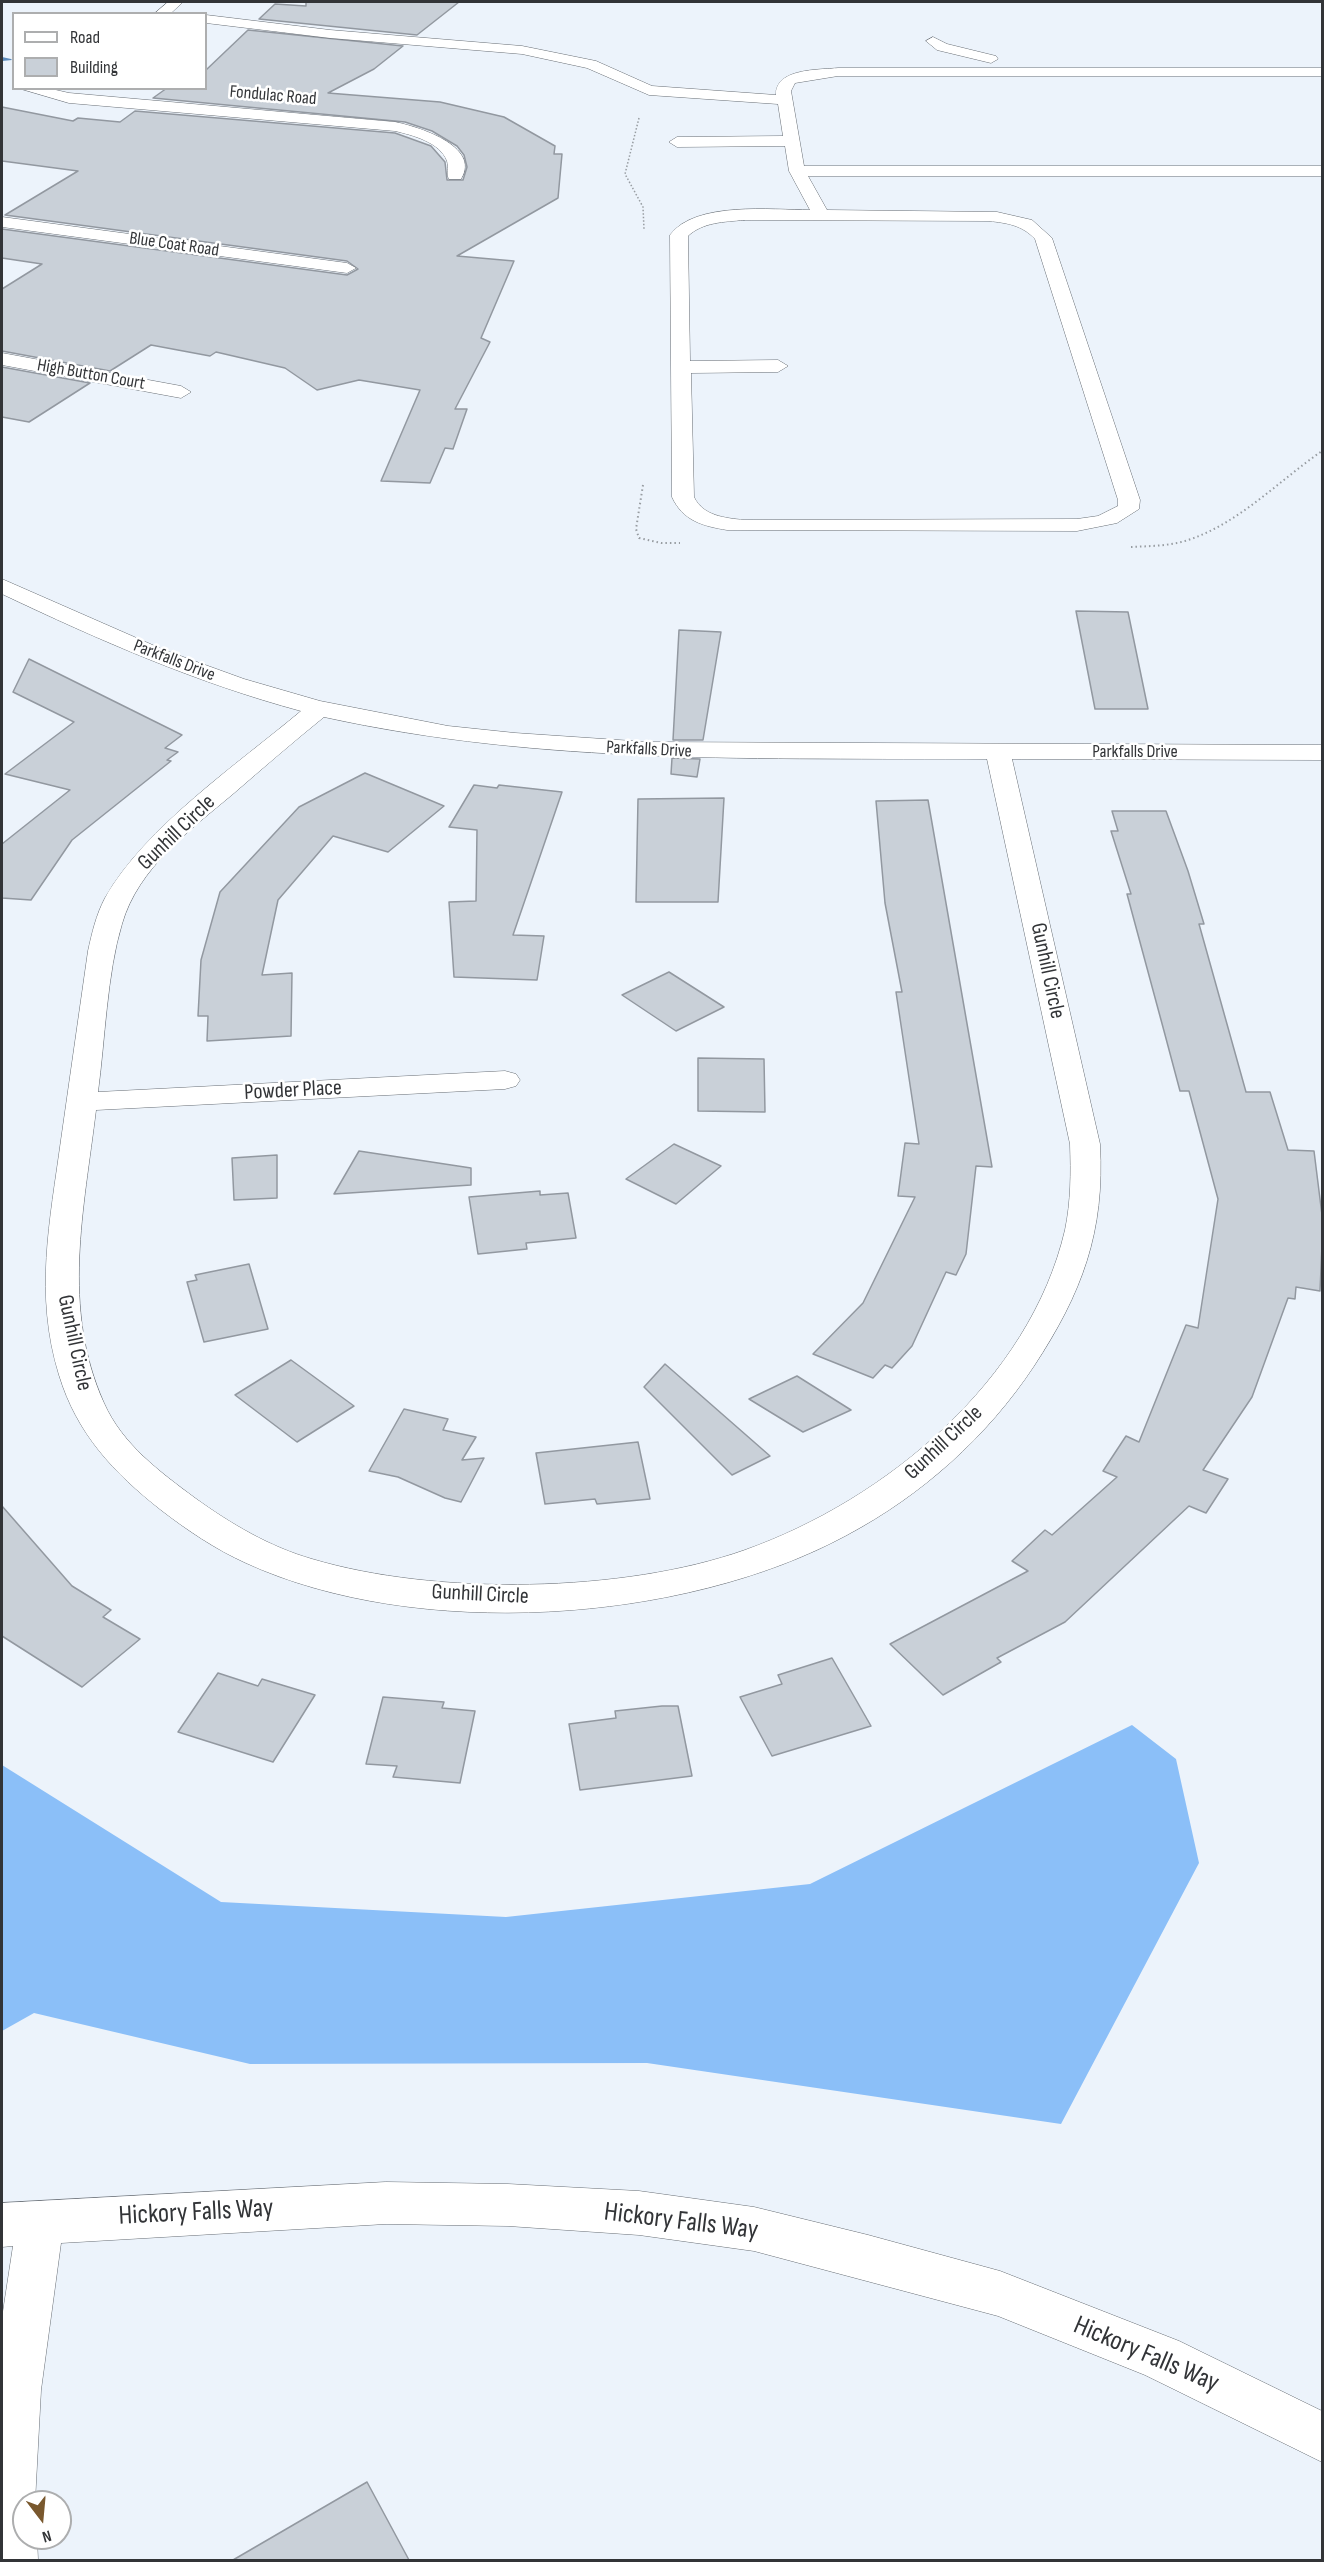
<!DOCTYPE html>
<style>
body{margin:0}
#map{position:relative;width:1324px;height:2562px;overflow:hidden;background:#ecf3fb;font-family:"Sofia Sans Condensed",sans-serif}
canvas{display:block}
.frame{position:absolute;inset:0;border:3px solid #323437;pointer-events:none}
.legend{position:absolute;left:12px;top:12px;width:195px;height:78px;box-sizing:border-box;background:#fff;border:2px solid #adaeaf;margin:0;padding:8px 10px;list-style:none;font-size:18px;color:#323437}
.legend li{display:flex;align-items:center;gap:12px;height:30px}
.legend b{width:30px;border:2px solid #adaeaf}
.north{position:absolute;left:12px;top:2490px;width:60px;height:60px;box-sizing:border-box;background:#fff;border:2px solid #adaeaf;border-radius:50%;rotate:164deg;font-size:16px;font-weight:700;line-height:24px;text-align:center;color:#323437}
.north::after{content:'';display:block;margin:auto;width:21px;height:27px;background:#79582e;clip-path:polygon(50% 0,100% 100%,50% 72%,0 100%)}
</style>
<div id="map">
<canvas width="1324" height="2562"></canvas>
<div class="frame"></div>
<ul class="legend">
<li><b style="height:8px;background:#fff"></b>Road</li>
<li><b style="height:16px;background:#c9d0d8"></b>Building</li>
</ul>
<div class="north">N</div>
</div>
<script>
const c = document.querySelector('canvas').getContext('2d');
c.lineJoin = 'round';
function fillPath(path, color) { c.fillStyle = color; c.fill(path, 'evenodd'); }
function stroke(path, color, width, dash) { c.strokeStyle = color; c.lineWidth = width; c.lineCap = dash ? 'butt' : 'round'; c.setLineDash(dash || []); c.stroke(path); }
function label(font, color, halo, rows, align = 'center') {
  c.font = font + ' "Sofia Sans Condensed",sans-serif'; c.lineWidth = 5; c.setLineDash([]); c.textBaseline = 'middle'; c.strokeStyle = halo; c.fillStyle = color; for (const [text, x, y, turn = 0] of rows) {
    c.save(); c.translate(x, y); c.rotate((+turn || 0) * Math.PI / 180); c.textAlign = isNaN(turn) ? turn : align; if (halo) c.strokeText(text, 0, 0); c.fillText(text, 0, 0); c.restore();
  }
}
const forest = new Path2D(`
 M1132,1725L1176,1759L1199,1863L1061,2124L647,2063L250,2064L34,2013L2,2031V1765L221,1902L506,1917L810,1884Z`);
const stream = new Path2D(`
 M2,57L11,59L12,60L2,61Z`);
const building = new Path2D(`
 M306,2H459L417,35L259,19L275,4L306,6Z
 M248,30L403,46L374,69L328,93L440,102L504,117L555,146L554,154H562L558,198L457,256L514,261L481,338L490,342L455,409H467L453,449L445,448L430,483L381,481L420,390L359,380L317,390L285,368L216,352L210,356L151,345L110,371L2,351V289L42,264L2,258V229L347,275L358,269L347,261L5,215L78,171L2,161V107L73,121L78,118L120,122L135,111L395,133L431,146L445,162L447,180H463L467,167L464,155L457,146L432,131L405,122L153,98L167,88H206V70Z
 M2,367L90,383L29,422L2,417Z
 M1076,611L1128,612L1148,709H1095Z
 M679,630L721,632L703,740H673Z
 M29,659L182,735L165,748L178,752L167,760L171,761L72,840L31,900L2,898V844L70,790L5,774L74,722L13,692Z
 M672,758L700,759L697,777L671,774Z
 M365,773L444,806L388,852L333,836L278,900L262,975L292,973L291,1036L207,1041L208,1016H198L201,960L220,892L299,807Z
 M474,785L497,788L499,785L562,792L513,935L544,936L537,980L454,977L449,902L476,901L477,830L449,827Z
 M724,798L718,902H636L638,799Z
 M928,800L992,1167L976,1166L966,1254L956,1275L946,1272L912,1346L892,1368L885,1365L873,1378L813,1354L863,1303L915,1197L898,1196L905,1143L919,1144L896,992H902L885,903L876,801Z
 M1112,811H1166L1188,871L1204,924H1199L1246,1092H1270L1288,1150L1314,1151L1323,1223L1320,1291L1296,1287L1295,1299L1288,1298L1252,1397L1203,1470L1228,1479L1206,1513L1189,1506L1065,1622L997,1658L1001,1662L943,1695L890,1644L1028,1571L1012,1561L1045,1530L1052,1535L1117,1477L1103,1471L1126,1436L1139,1442L1186,1325L1198,1328L1218,1199L1189,1091H1180L1164,1031L1127,894H1131L1111,831H1118Z
 M669,972L724,1007L676,1031L622,995Z
 M698,1058L764,1059L765,1112L698,1111Z
 M674,1144L721,1166L676,1204L626,1179Z
 M359,1151L471,1168V1185L334,1194Z
 M277,1155V1198L234,1200L232,1158Z
 M540,1191V1195L568,1193L576,1238L526,1243L527,1249L478,1254L469,1197Z
 M249,1264L268,1329L204,1342L187,1282L197,1280L195,1275Z
 M291,1360L354,1406L297,1442L235,1395Z
 M665,1364L770,1456L732,1475L644,1387Z
 M797,1376L851,1410L803,1432L749,1399Z
 M404,1409L448,1419L443,1430L476,1437L462,1460L484,1458L461,1502L445,1498L398,1477L369,1471Z
 M638,1442L650,1499L597,1504L595,1499L545,1504L536,1453Z
 M2,1506L72,1586L111,1610L103,1617L140,1639L82,1687L2,1636Z
 M832,1658L871,1726L772,1756L740,1697L782,1684L778,1675Z
 M218,1673L258,1686L262,1679L315,1695L273,1762L178,1732Z
 M383,1697L444,1702L442,1708L475,1711L460,1783L393,1777L397,1766L366,1764Z
 M662,1706H678L692,1776L580,1790L569,1724L616,1718L615,1711Z
 M367,2482L409,2560H233Z`);
const pathFar1 = new Path2D(`
 M639,118L625,174L643,207L644,229`);
const path = new Path2D(`
 M643,485L636,529L639,538L661,543H680
 M1131,547C1151,546 1172,546 1191,539C1240,522 1280,480 1322,451`);
const minor = new Path2D(`
 M168,2H183L170,14H154Z
 M206,15L330,30L522,46L596,61L652,86L776,95C775,68 819,70 838,68H1322V76H838L795,83L791,91L804,166H1322V176H808L827,210L997,212L1032,220L1052,238L1140,500L1139,509L1117,523L1077,531L727,530C703,526 683,521 672,497L670,235C695,201 772,210 810,210L789,171L785,146L677,147L669,142L677,137L783,136L778,104L649,95L587,68L522,54L330,38L206,23ZM744,220L989,221C1007,223 1022,225 1035,239L1118,500V506L1098,516L1077,519L744,520C725,518 703,516 694,497L691,373L778,372L788,366L778,360L690,361L688,236C703,222 724,222 744,220Z
 M933,37L947,44L996,56L998,59L991,63L937,50L926,41Z
 M18,88H47L69,93L395,122C416,126 482,146 461,179H449C446,174 449,168 447,161C440,142 412,135 395,131L69,103Z
 M2,217L347,263L356,268L347,273L2,227Z
 M2,353L181,386L191,392L181,398L2,365Z
 M2,579L164,650L244,679L320,701L448,726L515,733L648,742L1322,745V760L1012,759L1100,1144C1105,1232 1082,1293 1034,1366C987,1437 922,1495 847,1535C683,1624 416,1641 246,1563C215,1549 187,1530 161,1510C114,1473 77,1434 59,1375C34,1294 50,1221 61,1140C70,1077 79,1014 88,951C92,933 96,915 105,898C145,827 238,764 301,711C197,683 99,640 2,594ZM324,717C542,765 764,758 987,759L1070,1144C1071,1173 1071,1201 1065,1230C1030,1380 886,1500 745,1550C624,1593 436,1596 312,1559C270,1547 231,1524 195,1498C160,1472 122,1444 104,1403C61,1307 84,1210 96,1110L505,1089L516,1086L520,1080L516,1074L505,1071L98,1092C105,1041 107,973 122,924C138,868 190,830 233,794C263,768 293,742 324,717Z
 M386,2182L508,2184L639,2191L754,2207L868,2235L1000,2271L1179,2341L1322,2411V2462L1145,2375L998,2316L754,2251L639,2235L508,2226L386,2224L61,2243L41,2390L35,2502H24V2538H37L38,2560H2V2318L13,2246L2,2247V2203Z`);
const farStreetnames = [
 ["Fondulac Road",273,96,5],
 ["Blue Coat Road",174,245,8],
 ["High Button Court",91,375,10],
 ["Parkfalls Drive",174,661,21],
 ["Parkfalls Drive",649,750,3],
 ["Parkfalls Drive",1135,752]
];
const streetNames = [
 ["Gunhill Circle",177,833,-44],
 ["Gunhill Circle",1047,971,78],
 ["Powder Place",293,1091,-3],
 ["Gunhill Circle",74,1343,78],
 ["Gunhill Circle",944,1443,-43],
 ["Gunhill Circle",480,1595,3]
];
const nearStreetnames = [
 ["Hickory Falls Way",196,2213,-3],
 ["Hickory Falls Way",681,2222,7],
 ["Hickory Falls Way",1146,2355,23]
];
fillPath(forest, '#8bbff8');
fillPath(stream, '#5d8cbd');
fillPath(building, '#c9d0d8');
stroke(building, '#9298a0', 1.5);
stroke(minor, '#686e75', 1);
stroke(pathFar1, '#979ca1', 1.5, [1.5, 2]);
stroke(path, '#979ca1', 2, [1.5, 3]);
fillPath(minor, '#fff');
label('18px', '#323437', '#fff', farStreetnames);
label('22px', '#323437', '#fff', streetNames);
label('27px', '#323437', '#fff', nearStreetnames);
</script>
